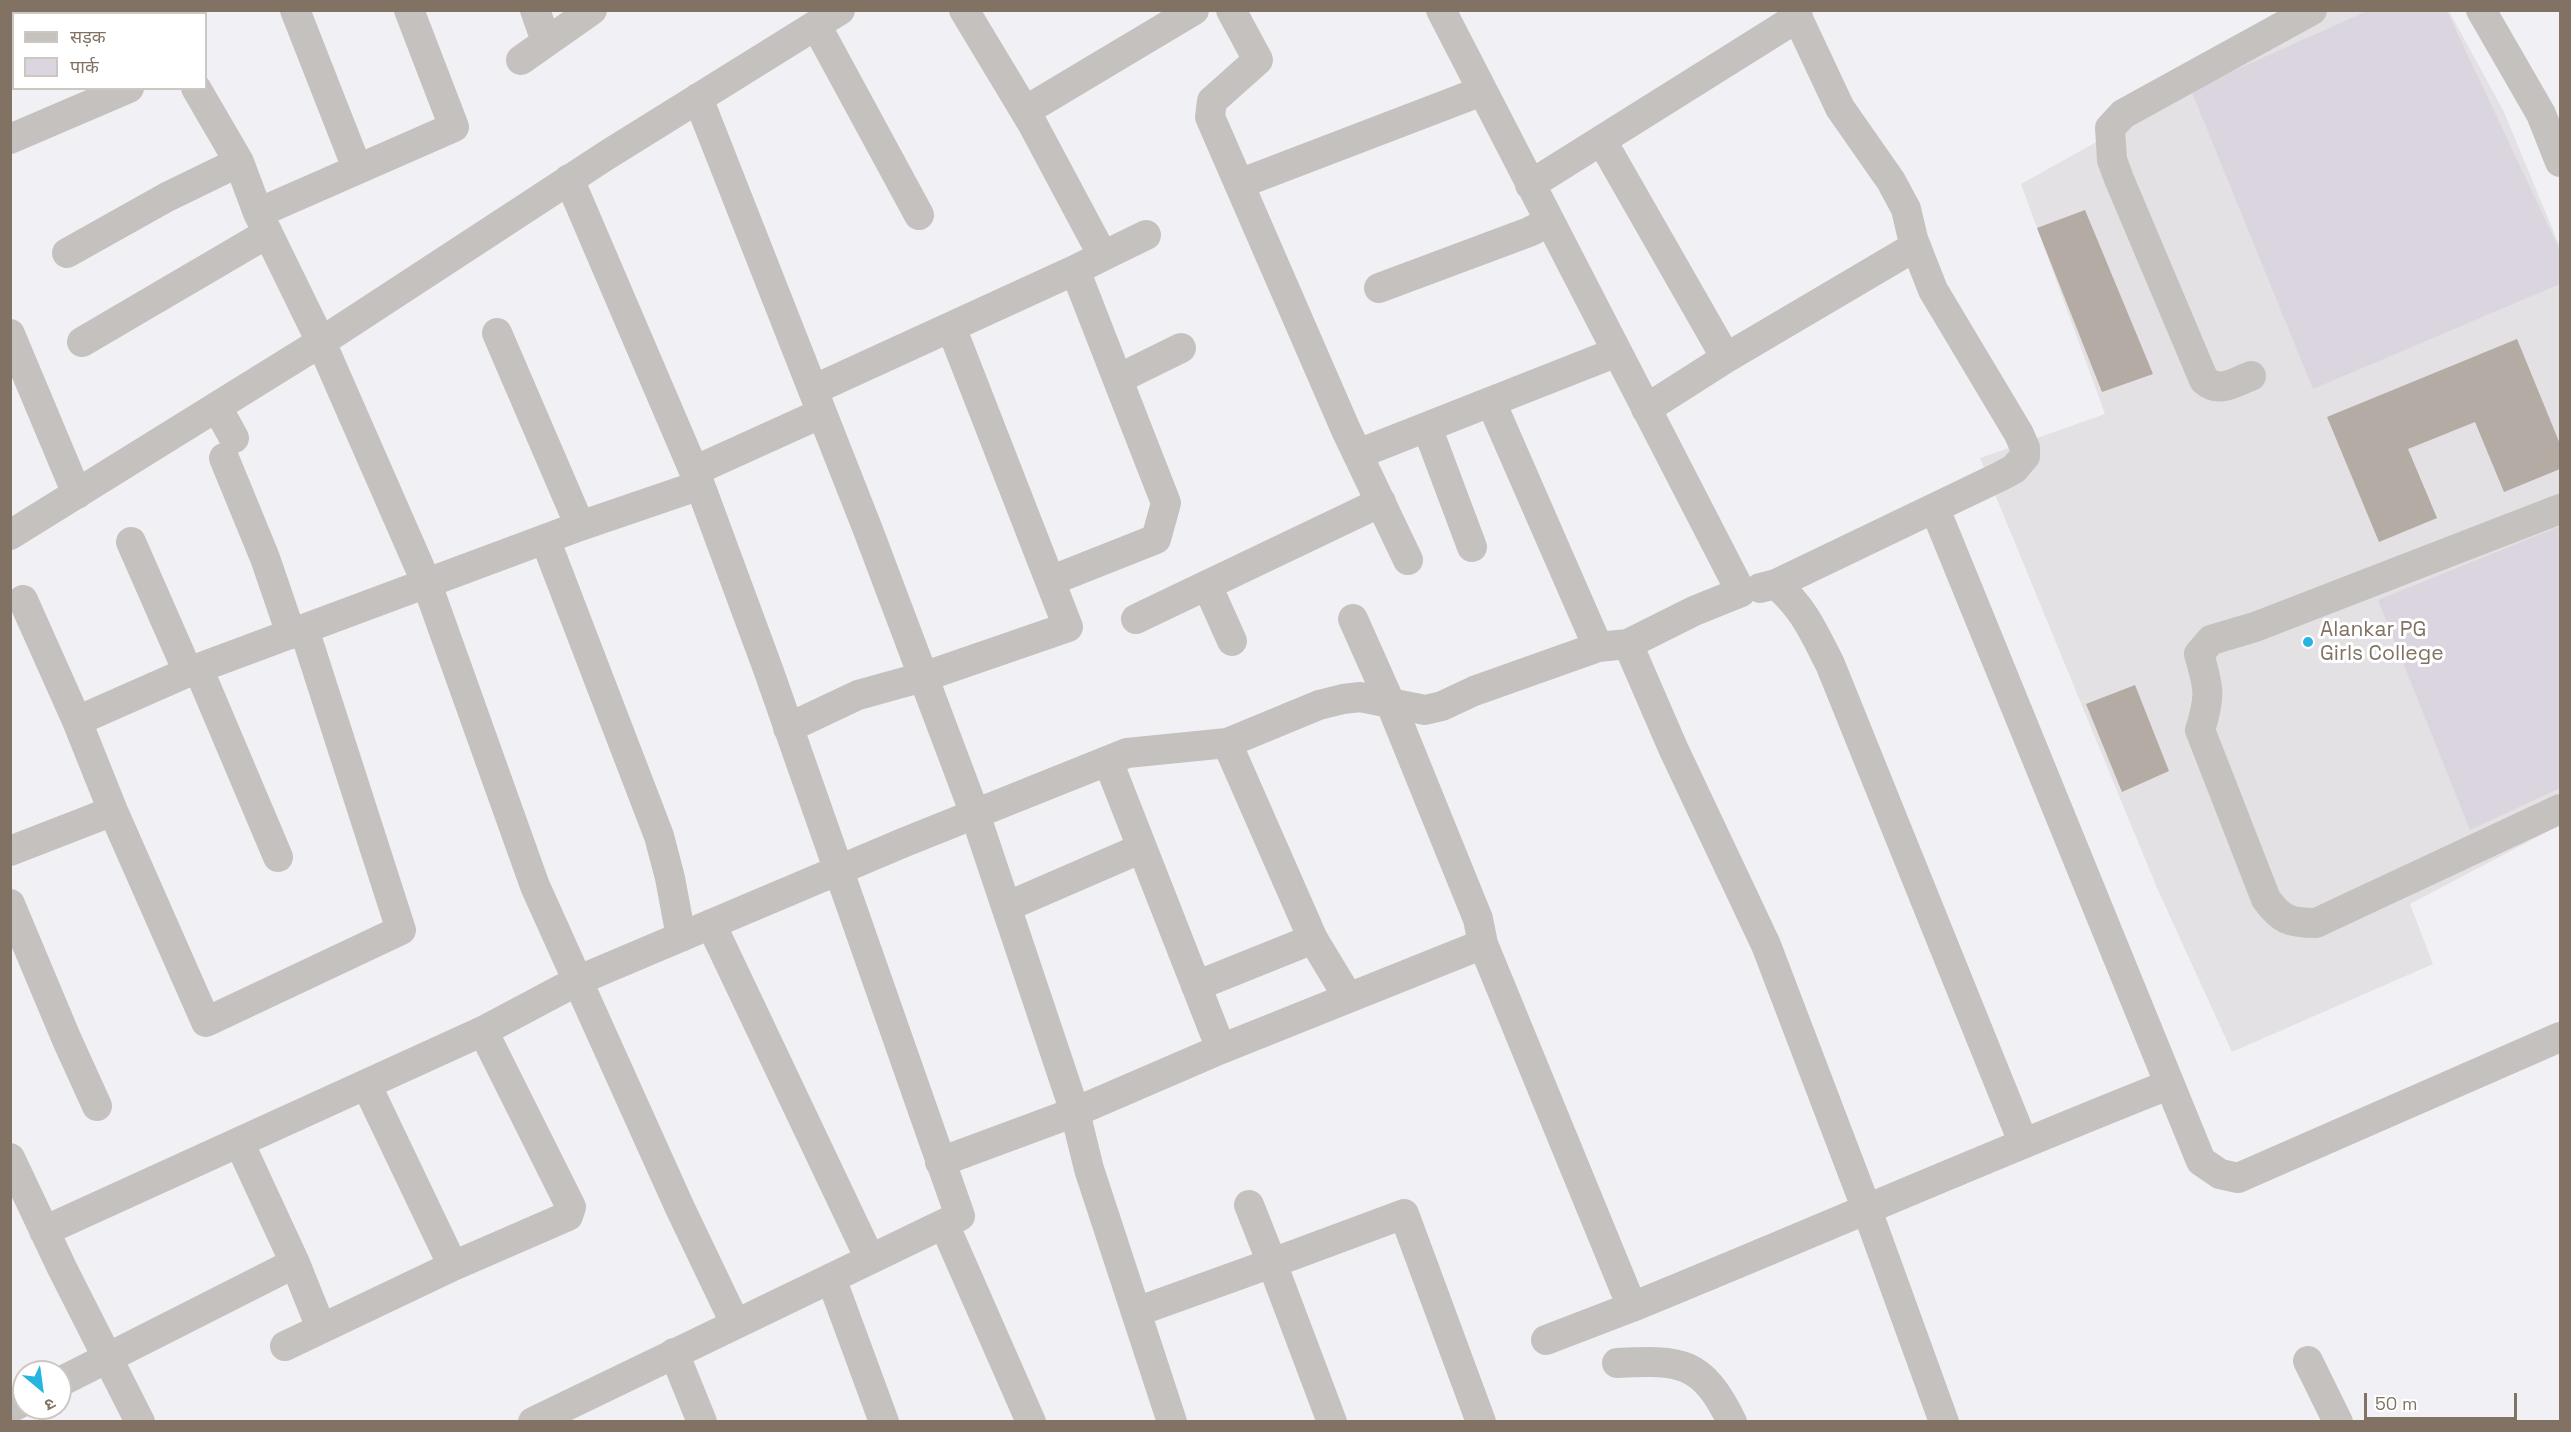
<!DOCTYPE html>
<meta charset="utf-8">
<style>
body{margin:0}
#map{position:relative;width:2571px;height:1432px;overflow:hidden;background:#f1f1f5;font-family:"Space Grotesk","Noto Sans Devanagari",sans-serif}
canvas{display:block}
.frame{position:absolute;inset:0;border:12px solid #827264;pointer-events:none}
.legend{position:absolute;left:12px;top:12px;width:195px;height:78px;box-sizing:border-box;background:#fff;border:2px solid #cdc7c1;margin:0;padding:8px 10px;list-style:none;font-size:18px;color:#827264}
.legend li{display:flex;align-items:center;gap:12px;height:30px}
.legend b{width:30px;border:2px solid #cdc7c1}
.north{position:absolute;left:12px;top:1360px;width:60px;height:60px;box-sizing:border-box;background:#fff;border:2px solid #cdc7c1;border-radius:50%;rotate:151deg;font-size:16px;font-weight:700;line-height:24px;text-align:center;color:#827264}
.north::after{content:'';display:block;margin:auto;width:21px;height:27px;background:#27b4df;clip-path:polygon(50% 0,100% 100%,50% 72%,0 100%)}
.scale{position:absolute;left:2364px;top:1393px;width:153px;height:27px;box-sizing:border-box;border:3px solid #827264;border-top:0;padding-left:8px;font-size:18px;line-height:21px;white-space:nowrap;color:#827264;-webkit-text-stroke:4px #fff;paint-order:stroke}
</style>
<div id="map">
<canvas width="2571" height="1432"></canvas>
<div class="frame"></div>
<ul class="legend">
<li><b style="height:8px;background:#c5c1be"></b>सड़क</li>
<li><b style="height:16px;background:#dbd5df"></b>पार्क</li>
</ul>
<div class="north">उ</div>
<div class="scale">50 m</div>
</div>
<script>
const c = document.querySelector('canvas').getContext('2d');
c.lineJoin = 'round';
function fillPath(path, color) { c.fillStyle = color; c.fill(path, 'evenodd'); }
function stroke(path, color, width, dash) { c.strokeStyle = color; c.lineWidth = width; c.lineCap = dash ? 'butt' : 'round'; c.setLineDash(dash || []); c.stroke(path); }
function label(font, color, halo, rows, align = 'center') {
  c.font = font + ' "Space Grotesk",sans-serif'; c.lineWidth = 6; c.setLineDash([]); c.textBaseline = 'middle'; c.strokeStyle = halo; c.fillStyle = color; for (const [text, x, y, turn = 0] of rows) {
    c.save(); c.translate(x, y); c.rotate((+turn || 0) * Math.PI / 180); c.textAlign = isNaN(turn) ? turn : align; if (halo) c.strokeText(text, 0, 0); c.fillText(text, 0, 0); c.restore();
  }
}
const built = new Path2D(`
 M2322,11H2449L2504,112L2560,247V825L2410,904L2433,964L2232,1052L2157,888L1980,458L2105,414L2021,184L2206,81Z`);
const green = new Path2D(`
 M2367,11H2447L2560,251V284L2313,389L2191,90Z
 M2560,526V788L2470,830L2378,600Z`);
const building = new Path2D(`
 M2085,210L2153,374L2102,392L2037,228Z
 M2517,339L2560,444V469L2504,492L2475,422L2408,449L2437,518L2379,542L2327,417Z
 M2135,685L2169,771L2122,792L2086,704Z`);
const minor = new Path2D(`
 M162,10L164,14
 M295,10L357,168
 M535,10L546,41
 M964,10L1032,123L1103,256L1075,270
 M1231,10L1258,60L1212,101L1210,117L1346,430L1408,560
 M2481,10L2541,114L2560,162
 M816,25L919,215
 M521,60L592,10
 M196,88L239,162L258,213L321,342L427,584L535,886L680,1208L735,1323
 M698,98L868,530L975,814L1075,1112L1089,1169L1172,1422
 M1025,111L1194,10
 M10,139L129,88
 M1602,141L1726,358
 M1239,184L1482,91
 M1530,185L1798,17
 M258,213L454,127L409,10
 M67,253L167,197L239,162
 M1103,256L1146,235
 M1379,288L1529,232L1549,222
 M497,333L580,526
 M10,334L77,494
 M82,342L268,233
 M2251,376C2235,382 2219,394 2204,380L2119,179L2112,160L2110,128L2123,114L2312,10
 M1118,379L1181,348
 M813,390L1075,270L1166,503L1156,539L1050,581
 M1491,402L1598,647
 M217,407L234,438
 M1646,409L1726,358L1916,246
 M1427,427L1472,547
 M1358,454L1617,352
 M224,458L265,558L291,634
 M694,471L822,413
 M1935,509L2201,1161L2220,1174L2238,1178L2560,1037
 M2560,509L2255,627L2211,640L2199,654C2209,688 2211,696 2200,730L2266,899C2281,920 2290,923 2316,923L2560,809
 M10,535L321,342L607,155L840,10
 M545,539L659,836L670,878L681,937
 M131,542L188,672
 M1776,584L2001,476L2014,469L2025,456V448L2019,434L1933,290L1913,239L1906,209L1891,181L1840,108L1794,10
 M1207,585L1232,641
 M1760,588L1776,584C1805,610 1813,631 1830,664L2023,1142
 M23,600L77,721
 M1136,619L1381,502
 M304,629L401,930L206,1022L113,811L77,721L188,672L580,526L700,485
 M1628,644L1673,748L1766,945L1867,1210L1944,1422
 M198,668L278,857
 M788,728L858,695L923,677L1068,627L951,327
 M1227,743L1313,939L1348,997
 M1108,761L1221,1049
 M10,851L113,811
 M10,904L67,1040L97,1106
 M1006,907L1142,848
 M711,924L870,1259
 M1483,944L1632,1307C1811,1234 1988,1156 2168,1085
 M1196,986L1313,939
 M366,1084L453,1266
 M239,1142L295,1263L317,1318L327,1326
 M10,1158L62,1268L140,1422
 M940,1162L1075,1112L1221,1049L1483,944L1478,919L1390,702L1353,619
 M1249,1205L1272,1263L1404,1214L1481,1422
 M944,1224L1031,1422
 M44,1231L483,1031L579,980L905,842L1127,753L1227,743L1319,705L1343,699L1360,697L1425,710L1442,706L1474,691L1598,647L1628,644L1694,611L1741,592L1441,10
 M831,1278L884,1422
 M1136,1312L1272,1263L1332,1422
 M1546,1340L1632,1307
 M285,1346L453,1266L568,1216L571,1207L483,1031
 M674,1353L702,1422
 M2308,1361L2338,1422
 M1617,1363C1681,1360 1702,1360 1732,1422
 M60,1382L295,1263
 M10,1408L24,1401
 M533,1422L960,1216L768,669L700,485L569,179`);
const markers = [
 [2308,642,6,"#27b4df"]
];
const poiNames = [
 ["Alankar PG",2320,630],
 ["Girls College",2320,654]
];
fillPath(built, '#e3e1e3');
fillPath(green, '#dbd5df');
fillPath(building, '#b3aba4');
stroke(minor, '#c5c1be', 30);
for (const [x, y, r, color] of markers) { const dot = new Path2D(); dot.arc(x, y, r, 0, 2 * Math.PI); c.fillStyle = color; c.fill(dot); stroke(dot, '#fff', 2); }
label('21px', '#827264', '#fff', poiNames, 'left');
</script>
